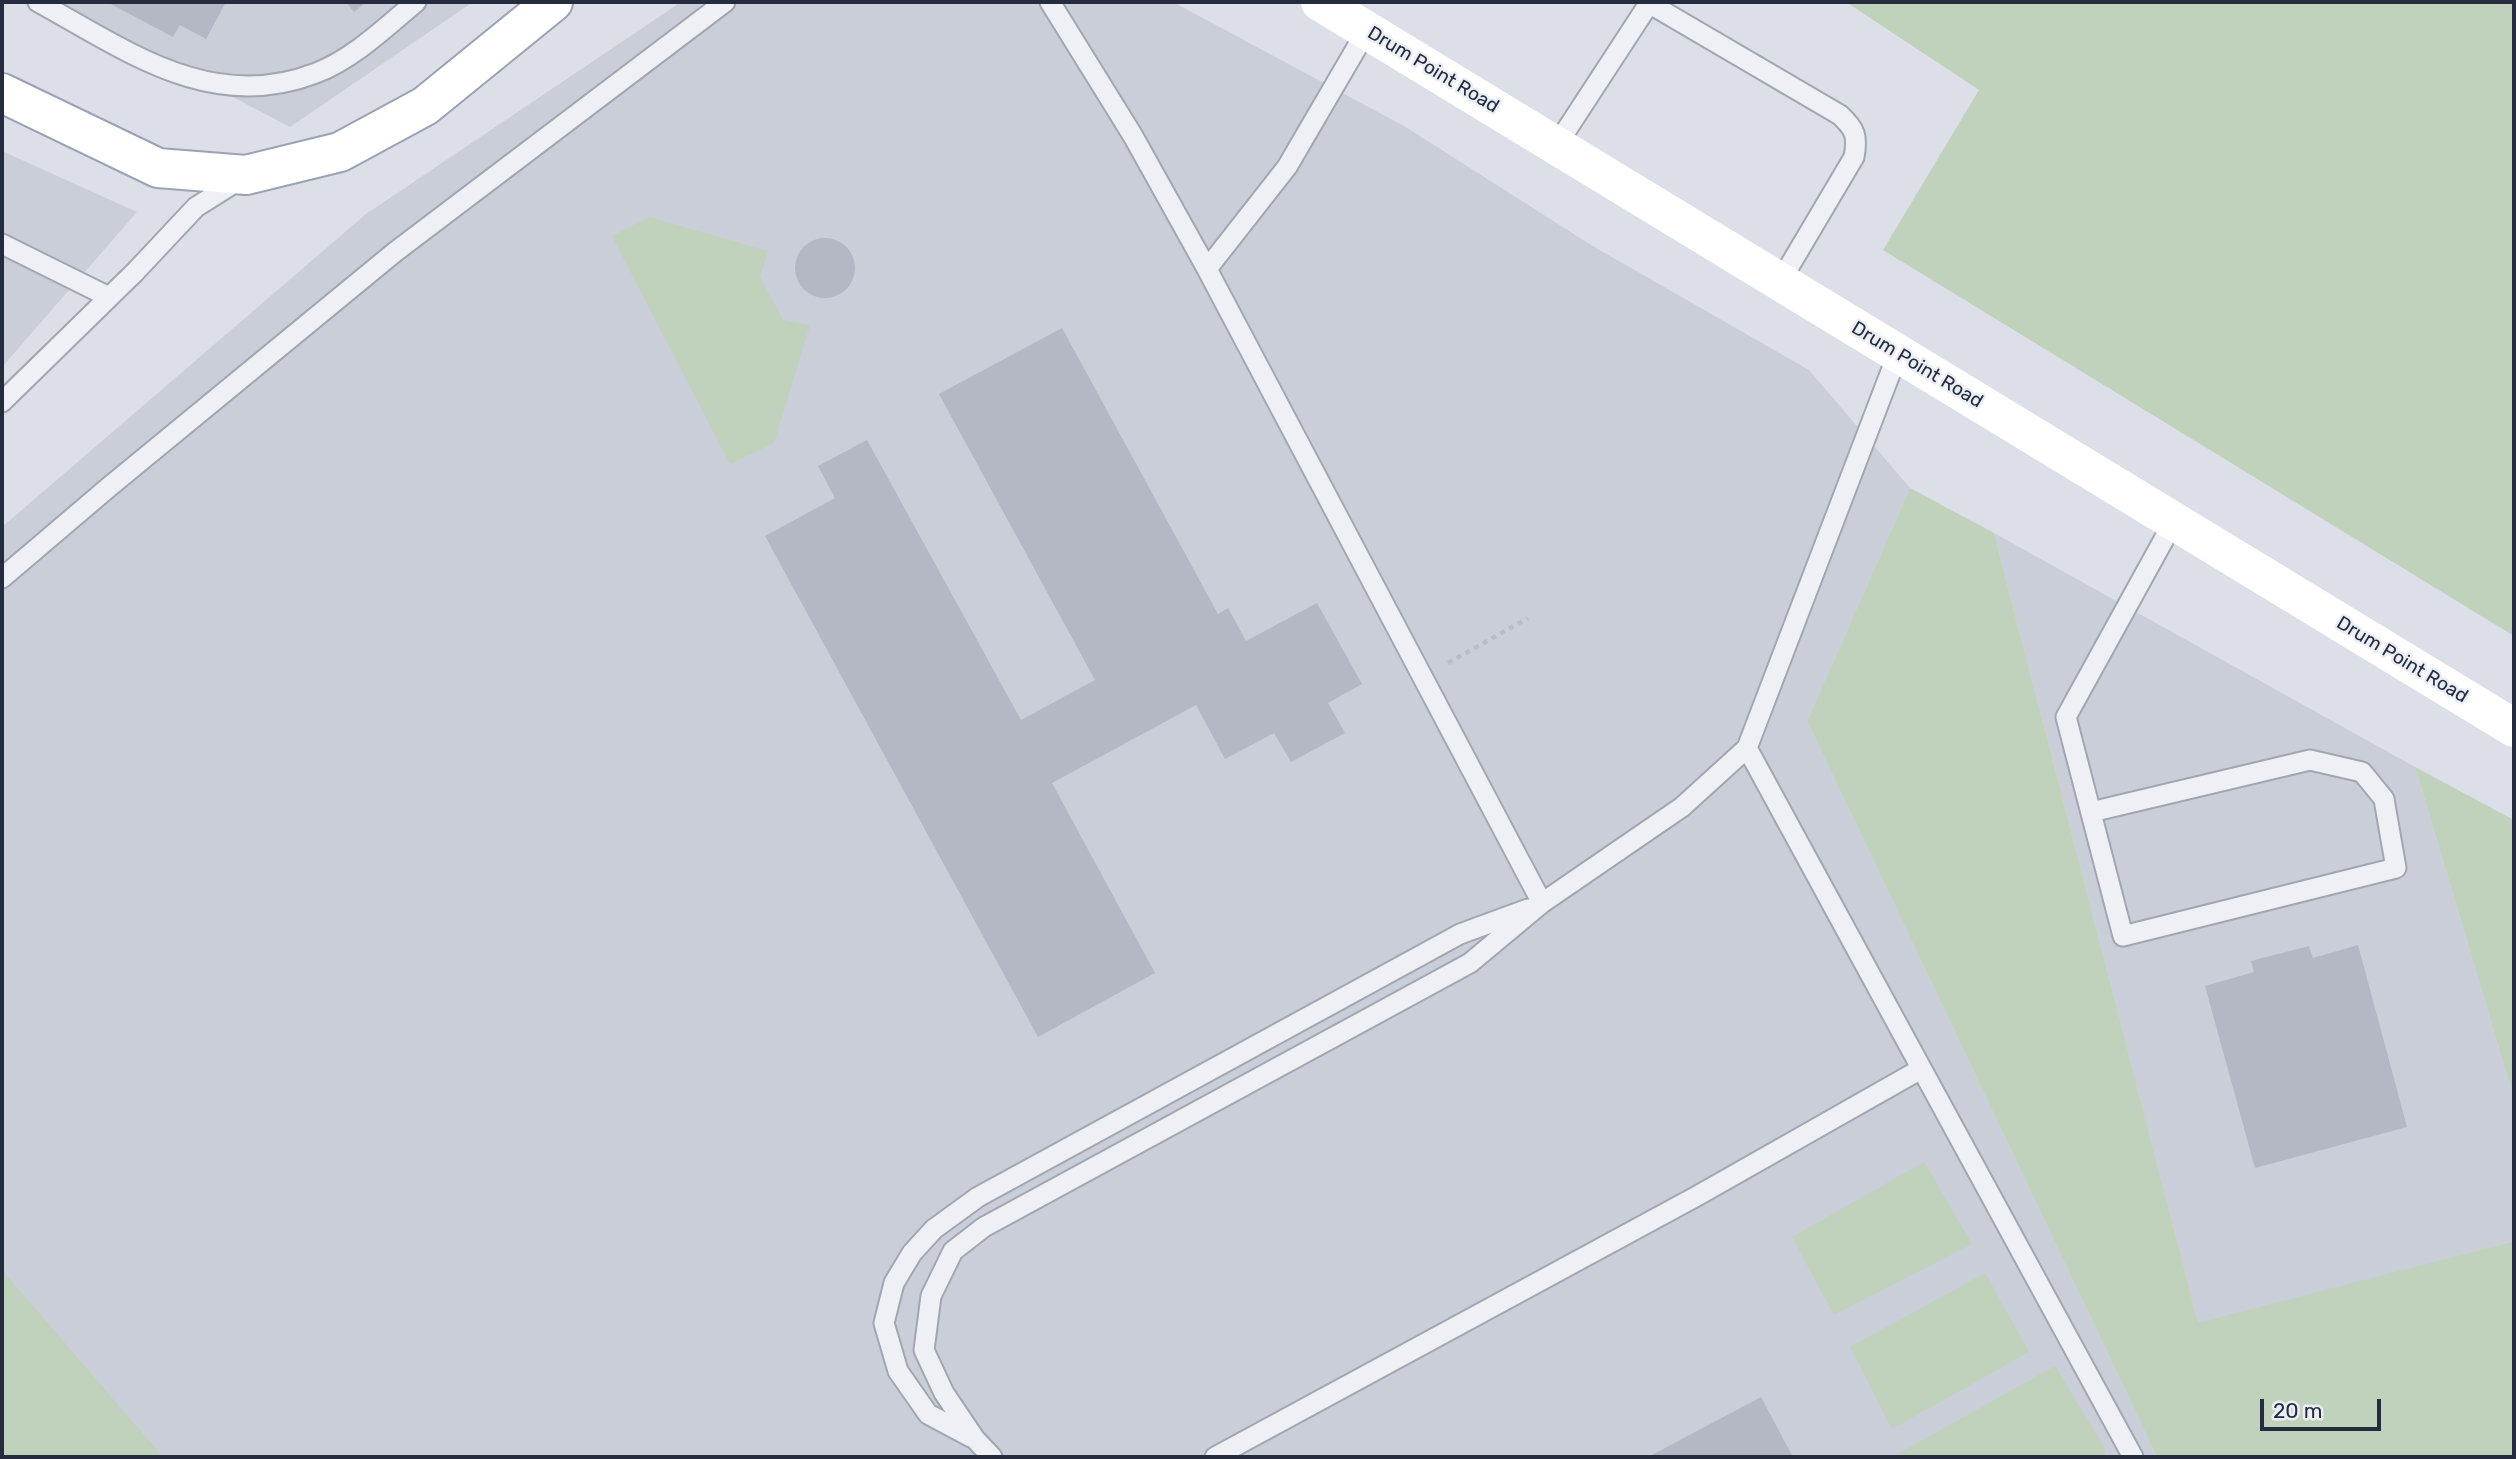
<!DOCTYPE html>
<style>
body{margin:0}
#map{position:relative;width:2516px;height:1459px;overflow:hidden;background:#dcdfe7;font-family:Rubik,sans-serif}
canvas{display:block}
.frame{position:absolute;inset:0;border:4px solid #252c3d;pointer-events:none}
.scale{position:absolute;left:2260px;top:1399px;width:121px;height:32px;box-sizing:border-box;border:4px solid #252c3d;border-top:0;padding-left:9px;font-size:21px;line-height:24px;white-space:nowrap;color:#252c3d;-webkit-text-stroke:5px #ebeef4;paint-order:stroke}
</style>
<div id="map">
<canvas width="2516" height="1459"></canvas>
<div class="frame"></div>
<div class="scale">20 m</div>
</div>
<script>
const c = document.querySelector('canvas').getContext('2d');
c.lineJoin = 'round';
function fillPath(path, color) { c.fillStyle = color; c.fill(path, 'evenodd'); }
function stroke(path, color, width, dash) { c.strokeStyle = color; c.lineWidth = width; c.lineCap = dash ? 'butt' : 'round'; c.setLineDash(dash || []); c.stroke(path); }
function label(font, color, halo, rows, align = 'center') {
  c.font = font + ' Rubik,sans-serif'; c.lineWidth = 5; c.setLineDash([]); c.textBaseline = 'middle'; c.strokeStyle = halo; c.fillStyle = color; for (const [text, x, y, turn = 0] of rows) {
    c.save(); c.translate(x, y); c.rotate((+turn || 0) * Math.PI / 180); c.textAlign = isNaN(turn) ? turn : align; if (halo) c.strokeText(text, 0, 0); c.fillText(text, 0, 0); c.restore();
  }
}
const built = new Path2D(`
 M51,2H473L290,127Z
 M681,2H1173L1404,126L1591,245L1809,370L1910,488L1807,721L2157,1457H2V527L366,214Z
 M2,151L137,212L2,367Z
 M1994,533L2415,767L2514,1099V1241L2198,1324Z`);
const green = new Path2D(`
 M1846,2H2514V636L1883,250L1979,90Z
 M649,217L768,251L760,277L783,320L810,325L774,443L730,464L612,236Z
 M1910,488L1994,533L2198,1323L2514,1241V1457H2157L1807,721Z
 M2415,767L2514,820V1099Z
 M1924,1162L1972,1244L1834,1315L1792,1237Z
 M2,1270L163,1457H2Z
 M1985,1273L2029,1352L1892,1429L1850,1347Z
 M2055,1366L2103,1445L2106,1457H1892Z`);
const building = new Path2D(`
 M107,2H226L206,39L180,25L173,37Z
 M346,2H366L354,12Z
 M795 268a30 30 0 1 1 60 0a30 30 0 1 1-60 0Z
 M1062,328L1218,614L1228,608L1246,641L1317,603L1362,684L1328,703L1345,733L1291,762L1274,733L1225,759L1196,705L1052,783L1155,973L1038,1037L765,536L835,498L818,466L867,440L1021,720L1095,680L939,394Z
 M2358,945L2407,1127L2255,1168L2205,986L2254,972L2251,961L2309,946L2313,958Z
 M1761,1397L1793,1457H1648Z`);
const path = new Path2D(`
 M1448,663L1528,618`);
const lane = new Path2D(`
 M38,2C126,50 211,114 316,73C353,59 386,27 416,2
 M1050,2L1133,136L1207,269
 M1647,2L1840,115C1855,129 1858,136 1854,157L1780,282
 M1367,30L1287,167L1207,269L1542,903
 M1556,146L1650,2
 M2,244L109,297
 M1898,353L1747,748L2133,1457
 M2,402L135,272L196,207L239,180
 M2,578L109,487L395,252L725,2
 M2091,812L2310,760L2362,772L2384,799L2396,868L2123,936L2066,717L2174,521
 M971,1437L928,1414L898,1371L884,1323L894,1283L912,1253L934,1229L978,1197L1460,934L1528,909
 M992,1457L975,1439L944,1393L924,1350L931,1296L953,1251L984,1227L1470,963L1542,903L1682,807L1747,748
 M1215,1457L1697,1196L1921,1069`);
const secondary = new Path2D(`
 M1320,2L2514,728`);
const primary = new Path2D(`
 M2,93L158,168L246,175L340,152L425,106L553,2`);
const streetNames = [
 ["Drum Point Road",1433,70,31],
 ["Drum Point Road",1917,365,31],
 ["Drum Point Road",2402,660,31]
];
fillPath(built, '#caced9');
fillPath(green, '#c0d1bc');
fillPath(building, '#b3b8c4');
stroke(lane, '#a1a6b1', 23);
stroke(primary, '#9ba2b3', 42);
stroke(path, '#babdc5', 4.5, [5, 5]);
stroke(lane, '#eef0f5', 19);
stroke(secondary, '#fff', 38);
stroke(primary, '#fff', 38);
label('19px', '#252c3d', '#ebeef4', streetNames);
</script>
